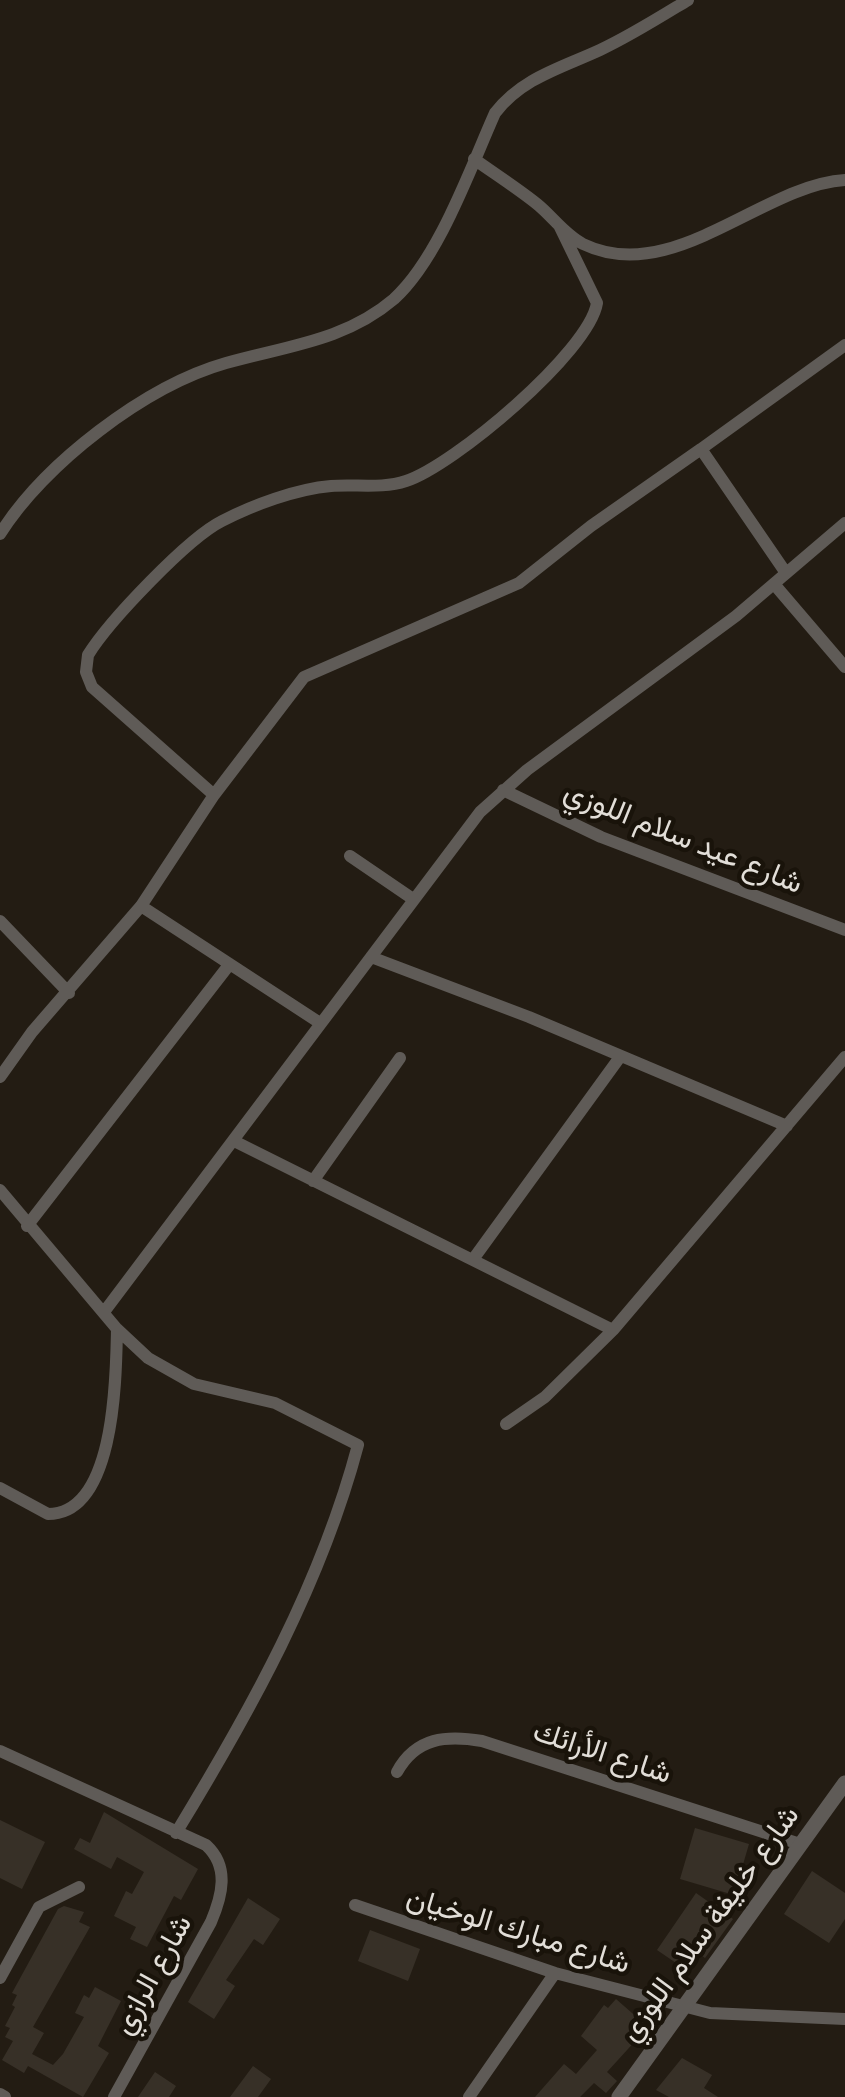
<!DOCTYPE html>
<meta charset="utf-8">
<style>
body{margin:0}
canvas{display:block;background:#231c13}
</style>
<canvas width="845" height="2097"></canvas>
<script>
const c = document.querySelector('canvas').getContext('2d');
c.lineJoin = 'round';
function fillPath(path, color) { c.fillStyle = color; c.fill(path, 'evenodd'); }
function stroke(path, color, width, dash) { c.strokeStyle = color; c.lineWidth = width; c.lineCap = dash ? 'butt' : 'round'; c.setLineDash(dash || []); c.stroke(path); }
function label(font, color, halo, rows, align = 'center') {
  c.font = font + ' "PT Serif",Vazirmatn,serif'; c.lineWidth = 9; c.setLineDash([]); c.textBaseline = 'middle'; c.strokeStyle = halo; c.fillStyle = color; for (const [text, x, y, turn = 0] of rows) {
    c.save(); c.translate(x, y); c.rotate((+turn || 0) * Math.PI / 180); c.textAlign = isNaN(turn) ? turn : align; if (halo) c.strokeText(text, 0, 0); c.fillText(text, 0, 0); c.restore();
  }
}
const building = new Path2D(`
 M104,1812L198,1869L181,1900L174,1896L147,1947L130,1939L136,1927L114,1916L126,1891L132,1894L144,1872L117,1857L111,1869L74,1849L80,1838L90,1843Z
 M0,1820L45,1842L22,1889L0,1878Z
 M695,1828L749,1844L734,1895L680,1879Z
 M812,1871L845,1893V1919L829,1943L784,1914Z
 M696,1893L733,1919L705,1958L697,1952L691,1962L684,1957L679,1965L657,1950Z
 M248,1898L280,1919L263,1945L254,1939L226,1980L235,1986L214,2019L188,2002Z
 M64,1906L84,1912L79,1922L90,1927L33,2027L44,2033L32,2054L53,2065L63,2054L84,2017L75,2013L84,1995L89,1998L95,1987L121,2001L98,2046L109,2053L83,2097L28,2066L24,2073L2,2060L13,2041L5,2037L10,2028L5,2026L15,2007L12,2005L17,1995L12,1993L58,1909Z
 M370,1930L420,1949L408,1981L358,1961Z
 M616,1999L648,2027L607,2072L617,2081L606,2093L594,2083L580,2097H535L564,2064L576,2074L597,2050L581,2036L604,2005L608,2008Z
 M682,2058L712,2075L704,2088L718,2097H669L656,2090Z
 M253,2066L271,2079L258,2097H230Z
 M155,2072L176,2086L169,2097H138Z`);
const minor = new Path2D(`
 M474,159C495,174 517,188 537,204C552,216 565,235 583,244C672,287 762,185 845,180
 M0,534C44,464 145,386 226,363C286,346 345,341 394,299C439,258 470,169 495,113C522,78 561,68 600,50C630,36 660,17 688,0
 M786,573L701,449L845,345
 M774,584L845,667
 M503,790L601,837L845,930
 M214,795L92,687L86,672L88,655C109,621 188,538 222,521C253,505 296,489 331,486C356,484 382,489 406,481C453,466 589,352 597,303L559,225
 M350,856L413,899
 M141,906L320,1023
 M0,921L69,993
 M371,957L529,1017L787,1126
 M0,1077L32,1032L141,906L214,795L304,677L519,583L591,526L701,449
 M236,1142L613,1330
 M313,1181L400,1058
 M0,1190L117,1329L148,1358L194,1384L275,1403L358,1445C321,1584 251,1710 176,1833
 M27,1226L229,965
 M474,1258L620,1057
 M104,1312L480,812L527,770L736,616L845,523
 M506,1424L545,1397L613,1330L845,1057
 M0,1488L48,1514C116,1514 116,1375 117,1329
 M0,1751L206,1845C230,1867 222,1896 211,1922L114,2097
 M397,1772C416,1737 447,1735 482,1741L800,1844
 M355,1905L555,1973L710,2013L845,2019
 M0,1978L39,1907L79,1887
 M0,2094L5,2097
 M469,2097L555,1973`);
const tertiary = new Path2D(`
 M619,2097L845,1783`);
const streetNames = [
 ["شارع عيد سلام اللوزي",683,838,22],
 ["شارع الأرائك",602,1753,18],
 ["شارع خليفة سلام اللوزي",710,1924,-54],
 ["شارع مبارك الوخيان",518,1931,17],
 ["شارع الرازي",153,1975,-61]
];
fillPath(building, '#373027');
stroke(minor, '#5f5b57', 12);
stroke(tertiary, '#5f5b57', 15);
label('30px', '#e2ded8', '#19130a', streetNames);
</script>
